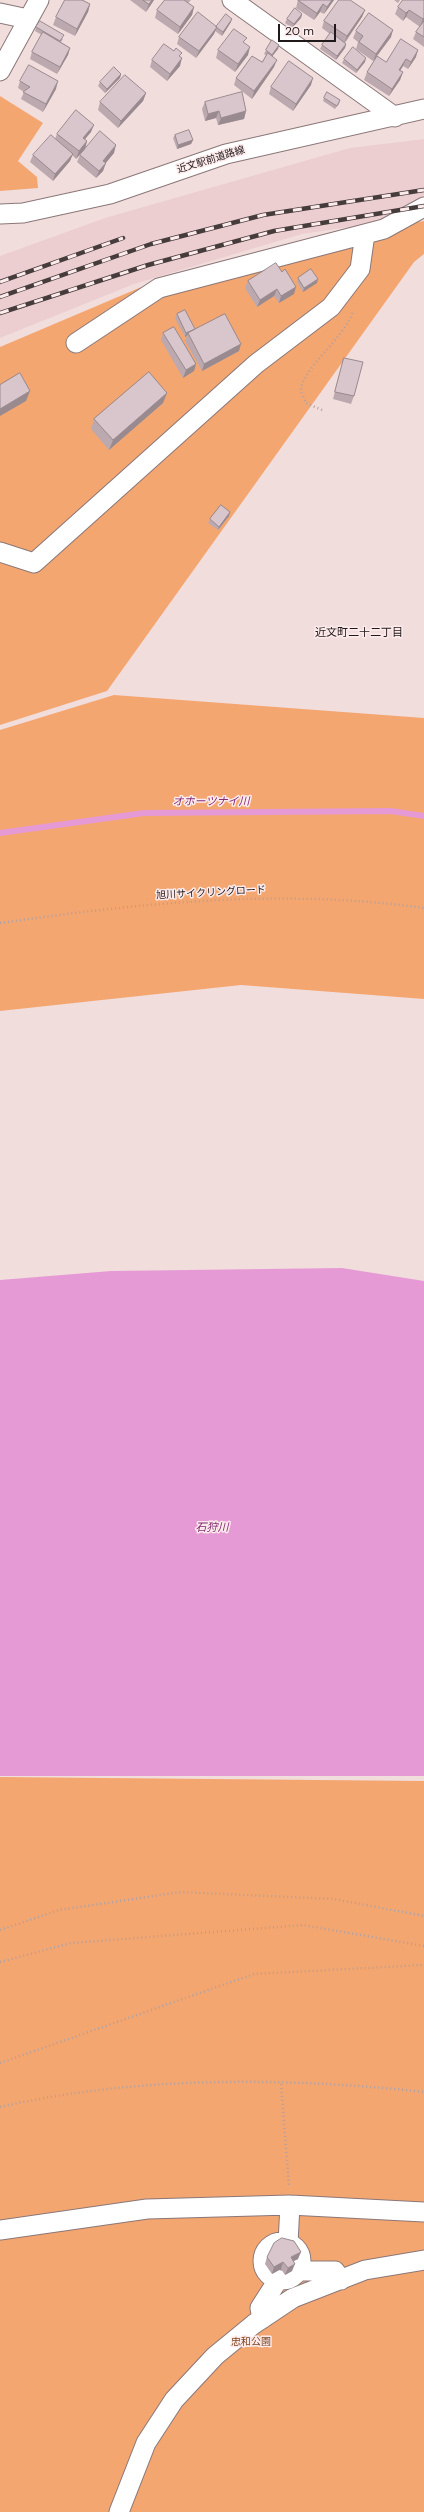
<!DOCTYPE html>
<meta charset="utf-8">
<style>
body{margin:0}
#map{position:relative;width:424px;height:2512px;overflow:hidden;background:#f2dddd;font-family:"DM Sans",sans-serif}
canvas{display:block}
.scale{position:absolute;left:278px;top:24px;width:58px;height:18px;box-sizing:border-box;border:2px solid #201819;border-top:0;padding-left:5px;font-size:12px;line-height:14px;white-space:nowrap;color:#201819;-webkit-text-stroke:3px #fdebec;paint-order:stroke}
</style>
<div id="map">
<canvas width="424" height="2512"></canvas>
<div class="scale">20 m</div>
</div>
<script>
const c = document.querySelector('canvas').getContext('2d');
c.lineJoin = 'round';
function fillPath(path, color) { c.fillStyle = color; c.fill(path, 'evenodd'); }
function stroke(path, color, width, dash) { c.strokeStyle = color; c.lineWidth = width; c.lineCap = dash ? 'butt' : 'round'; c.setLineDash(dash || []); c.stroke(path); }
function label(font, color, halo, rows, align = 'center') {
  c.font = font + ' "DM Sans","Noto Sans JP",sans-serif'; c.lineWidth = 3; c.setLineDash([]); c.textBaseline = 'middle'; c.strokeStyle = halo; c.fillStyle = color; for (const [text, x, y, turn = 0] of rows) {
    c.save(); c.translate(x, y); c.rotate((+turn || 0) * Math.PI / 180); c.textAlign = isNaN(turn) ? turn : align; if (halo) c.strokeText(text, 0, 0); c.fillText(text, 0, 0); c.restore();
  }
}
const built = new Path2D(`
 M424,139V216L302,234L134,284L0,338V256L105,218L350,148Z`);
const green = new Path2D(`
 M0,96L43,123L18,161L37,177L38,188L0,191Z
 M424,221V254L414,262L107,691L0,725V347L139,288L305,241Z
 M114,695L424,718V999L241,985L0,1011V730Z
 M0,1777L424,1781V2512H0Z`);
const water = new Path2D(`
 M342,1268L424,1281V1776H0V1280L111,1271Z`);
const stream = new Path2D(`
 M0,833L144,813L391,811L424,816`);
const path = new Path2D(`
 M322,410L306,403C305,400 302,395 301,391C300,370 346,337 353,311
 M0,923C140,903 283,888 424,908
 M0,1930L59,1910L181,1892L334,1899L424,1916
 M0,1962L71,1943L303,1925L424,1946
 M0,2063L254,1974L424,1965
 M281,2084L289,2186
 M0,2107C135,2076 287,2077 424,2092`);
const minor = new Path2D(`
 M232,0L395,117
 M0,13L28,19
 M0,71L39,0
 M0,214L23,213L110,194L226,154L424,109
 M76,343L159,288L384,229L424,207
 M0,552L34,563L256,364L331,307L360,269L365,234
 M0,2230L147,2209L290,2205L424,2212
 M263 2261a19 19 0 1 1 38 0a19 19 0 1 1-38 0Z
 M288,2243L290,2205
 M298,2271H335L341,2280
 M262,2319L260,2308L278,2280
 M119,2512L146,2443L174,2400L215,2356L254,2324L293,2298L365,2270L424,2260`);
const rail = new Path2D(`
 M0,282L123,238
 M0,297L151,244L263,215L424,190
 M0,313L148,265L274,231L424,206`);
const wall = new Path2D(`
 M65,0H84V1L90,4L88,12L75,36L53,25L56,17Z
 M130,0H154L146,12Z
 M165,0H191L188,3L194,7L192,15L178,34L155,18L157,10Z
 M298,0H334L324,14L320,12L314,20L296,8Z
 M394,0H400L398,3Z
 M424,0V47L413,39L416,32L420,27L406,17L403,21L395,14L398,7Z
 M365,10L362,17L345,43L346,44L345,48L336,60L320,49L322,45L330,34L322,28L324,21Z
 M302,14L301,18L292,28L285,23L287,19Z
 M231,22L222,36L215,31L214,34L196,58L177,44L179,37Z
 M36,27L63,39L61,42L70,48L68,55L57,74L30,59L32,52L42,35L35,31Z
 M356,31L391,37L377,56L386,62L416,57L408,69L403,66L400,71L403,72L400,80L389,96L364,80L367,72L377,56L373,61L356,49L358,42L353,38Z
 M279,45L278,49L272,56L274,67L252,99L234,85L236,78L262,62L266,55L264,54L266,50Z
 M218,50L248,55L235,72L216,58Z
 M180,57V66L167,81L150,67L152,60Z
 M344,59L365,62L356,73L342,63Z
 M121,74L120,78L105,93L98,86L100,82Z
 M20,81L56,89L43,112L21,99L24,92L18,88Z
 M311,85L293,111L269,94L271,87Z
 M146,93L143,101L118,128L98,110L100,102Z
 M324,98L340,100L339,104L335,109L323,101Z
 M205,102L246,111L244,119L218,125L216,118L205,121L202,109Z
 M91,132L85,139L87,141L85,149L76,159L72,155L70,161L53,181L30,162L33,155L55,139L57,134Z
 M175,135L193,140L191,144L177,149L173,138Z
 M114,153L105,163L103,171L96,178L77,162L80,155Z
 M298,278L317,283L303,292L297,282Z
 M248,281L294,294L279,303L274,296L257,307L245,288Z
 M177,314L194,330L239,351L202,371L185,341L187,336L185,337L175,318Z
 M163,333L196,364L194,371L183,378L161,340Z
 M344,358L354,396L351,404L333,399L342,365Z
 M167,393L163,403L109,450L91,429L94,419Z
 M230,512L229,516L218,530L208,523L210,519Z
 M267,2257L298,2259L293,2261L292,2271L285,2275L281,2269L272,2274L265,2264Z`);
const shadedWall = new Path2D(`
 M152,0H154L146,12L149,4Z
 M332,0H334L324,14L327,7Z
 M90,4L88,12L75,36L77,29Z
 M323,4L320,12L314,20L317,13Z
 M194,7L192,15L178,34L180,27Z
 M365,10L362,17L344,43L347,36Z
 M409,10L406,17L403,21L406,13Z
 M302,14L301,18L292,28L294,24Z
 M424,18V21L420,27L423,19Z
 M232,19L231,22L222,36L223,32Z
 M217,27L214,34L196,58L199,51Z
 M393,30L391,37L373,61L376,54Z
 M346,44L345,48L336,60L337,56Z
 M279,45L278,49L271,58L272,55Z
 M250,47L248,55L235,72L238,64Z
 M70,48L68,55L57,74L60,67Z
 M418,50L416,57L408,69L411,62Z
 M182,58L180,66L167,81L170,74Z
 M366,58L365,62L356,73L357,70Z
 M406,59L403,66L396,77L399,70Z
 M277,60L274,67L252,99L254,91Z
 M403,72L400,80L389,96L392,89Z
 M121,74L120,78L105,93L107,89Z
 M313,78L311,85L293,111L296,104Z
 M58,81L56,89L43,112L46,104Z
 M146,93L143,101L118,128L121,121Z
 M219,111L216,118L205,121L208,114Z
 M246,111L244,119L218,125L221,118Z
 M94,125L91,132L80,145L83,138Z
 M193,140L191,144L177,149L178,145Z
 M87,141L85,149L76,159L79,151Z
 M116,145L114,153L101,169L103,161Z
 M73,154L70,161L53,181L55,174Z
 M106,163L103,171L96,178L99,171Z
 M318,279L317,283L303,292L304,288Z
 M296,287L294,294L279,303L281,296Z
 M277,289L274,296L257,307L260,300Z
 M195,329L193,332L188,333L187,336L185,337L186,333Z
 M241,344L239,351L202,371L204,364Z
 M196,364L194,371L183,378L186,370Z
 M30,391L26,401L0,416V409Z
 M167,393L163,403L109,450L113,440Z
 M230,512L229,516L218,530L219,527Z
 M301,2252L298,2259L288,2264L291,2257Z
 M283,2262L281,2269L272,2274L274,2267Z
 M295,2264L292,2271L285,2275L288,2268Z`);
const building = new Path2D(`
 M65,0H82L90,4L77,29L56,17Z
 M143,0H152L149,4Z
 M165,0H184L194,7L180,27L157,10Z
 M298,0H332L327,7L323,4L317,13Z
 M339,0H350L365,10L347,36L324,21Z
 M403,0H424V18L423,19L409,10L406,13L398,7Z
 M295,8L302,14L294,24L287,19Z
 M198,12L217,27L199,51L179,37Z
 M369,13L393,30L376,54L359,42L363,36L356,31Z
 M226,14L232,19L223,32L216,27Z
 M40,21L64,35L60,41L36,27Z
 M424,21V37L416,32Z
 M234,29L247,38L243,42L250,47L238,64L218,50Z
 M43,32L70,48L60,67L32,52Z
 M331,32L346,44L337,56L322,45Z
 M401,39L418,50L411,62L406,59L399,70L403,72L392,89L367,72L377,56L386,62Z
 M272,40L279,45L272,55L266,50Z
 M164,44L174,51L176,48L182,53L179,56L182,58L170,74L152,60Z
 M353,47L366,58L357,70L344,59Z
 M268,53L277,60L254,91L236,78L252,56L262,62Z
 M289,61L313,78L296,104L271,87Z
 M29,65L58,81L46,104L23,92L30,87L20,81Z
 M114,67L121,74L107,89L100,82Z
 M125,75L146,93L121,121L100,102Z
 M242,92L246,111L221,118L219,111L208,114L205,102Z
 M327,92L340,100L337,106L324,98Z
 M76,110L94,125L83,138L87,141L79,151L57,134Z
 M189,130L193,140L178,145L175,135Z
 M100,131L116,145L103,161L106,163L99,171L80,155Z
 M51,135L73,154L55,174L33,155Z
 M276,263L282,272L285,269L296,287L281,296L277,289L260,300L248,281Z
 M311,269L318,279L304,288L298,278Z
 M185,310L195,329L186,333L177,314Z
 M225,314L241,344L204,364L188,333Z
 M174,327L196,364L186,370L163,333Z
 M344,358L363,362L354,396L335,392Z
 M149,372L167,393L113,440L94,419Z
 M20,373L30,391L0,409V385Z
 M221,505L230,512L219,527L210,519Z
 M282,2238L294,2241L301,2252L291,2257L295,2264L288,2268L283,2262L274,2267L267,2257L274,2243Z`);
const streetNames = [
 ["近文駅前道路線",211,160,-17],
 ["旭川サイクリングロード",211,893,-3]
];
const parkNames = [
 ["忠和公園",251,2342]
];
const neighbourhoodNames = [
 ["近文町二十二丁目",359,633]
];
const waterNames = [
 ["オホーツナイ川",211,802],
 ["石狩川",212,1528]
];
fillPath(built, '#edced0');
fillPath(green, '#f4a670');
fillPath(water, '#e69ad5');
stroke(stream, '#e69ad5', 6);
stroke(minor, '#8b7778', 21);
stroke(path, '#b1a0a0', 2.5, [1, 3]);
stroke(minor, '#fff', 19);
stroke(rail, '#463c3c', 4.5);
stroke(rail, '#fdebec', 3, [9]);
fillPath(wall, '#bba9af');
fillPath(shadedWall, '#988a8f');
fillPath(building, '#d9c5cc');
stroke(building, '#988a8f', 1);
label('10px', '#201819', '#fdebec', streetNames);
label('10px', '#7b471f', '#fdebec', parkNames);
label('11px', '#201819', '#fdebec', neighbourhoodNames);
label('italic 11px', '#852d76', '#fdebec', waterNames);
</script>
